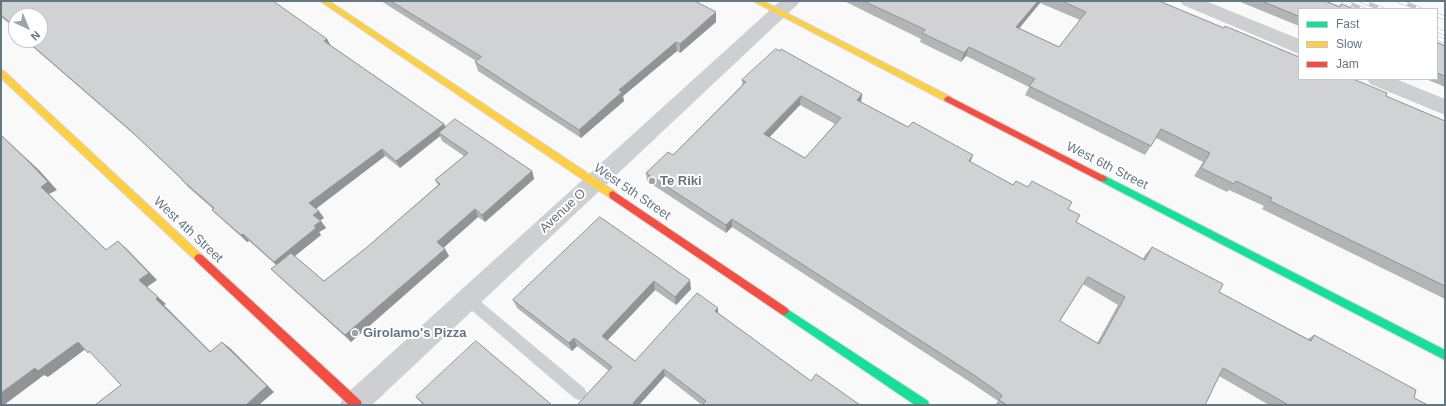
<!DOCTYPE html>
<style>
body{margin:0}
#map{position:relative;width:1446px;height:406px;overflow:hidden;background:#f9f9f9;font-family:Arial,sans-serif}
canvas{display:block}
.frame{position:absolute;inset:0;border:2px solid #657683;pointer-events:none}
.legend{position:absolute;left:1298px;top:8px;width:140px;height:72px;box-sizing:border-box;background:#fff;border:1px solid #c1c8cd;margin:0;padding:5px 7px;list-style:none;font-size:12px;color:#657683}
.legend li{display:flex;align-items:center;gap:8px;height:20px}
.legend b{width:20px;border:1px solid #c1c8cd}
.north{position:absolute;left:8px;top:8px;width:40px;height:40px;box-sizing:border-box;background:#fff;border:1px solid #c1c8cd;border-radius:50%;rotate:136deg;font-size:11px;font-weight:700;line-height:16px;text-align:center;color:#657683}
.north::after{content:'';display:block;margin:auto;width:14px;height:18px;background:#99a4ac;clip-path:polygon(50% 0,100% 100%,50% 72%,0 100%)}
</style>
<div id="map">
<canvas width="1446" height="406"></canvas>
<div class="frame"></div>
<ul class="legend">
<li><b style="height:5px;background:#16e098"></b>Fast</li>
<li><b style="height:5px;background:#ffcf43"></b>Slow</li>
<li><b style="height:5px;background:#f24e42"></b>Jam</li>
</ul>
<div class="north">N</div>
</div>
<script>
const c = document.querySelector('canvas').getContext('2d');
c.lineJoin = 'round';
function stroke(path, color, width, dash) { c.strokeStyle = color; c.lineWidth = width; c.lineCap = dash ? 'butt' : 'round'; c.setLineDash(dash || []); c.stroke(path); }
function fillPath(path, color) { c.fillStyle = color; c.fill(path, 'evenodd'); }
function label(font, color, halo, rows, align = 'center') {
  c.font = font + ' Arial,sans-serif'; c.lineWidth = 4; c.setLineDash([]); c.textBaseline = 'middle'; c.strokeStyle = halo; c.fillStyle = color; for (const [text, x, y, turn = 0] of rows) {
    c.save(); c.translate(x, y); c.rotate((+turn || 0) * Math.PI / 180); c.textAlign = isNaN(turn) ? turn : align; if (halo) c.strokeText(text, 0, 0); c.fillText(text, 0, 0); c.restore();
  }
}
const lane = new Path2D(`
 M468,293L473,295L584,388L587,393L584,398L579,400L574,398L463,303L461,299L463,295Z`);
const street = new Path2D(`
 M780,1H800L797,5L372,405H340L344,396Z
 M1180,1H1206L1299,39V54L1183,5Z
 M1367,79H1396L1445,99V115L1370,84Z`);
const fast = new Path2D(`
 M1103,175L1445,350V360L1100,181L1099,179L1100,177Z
 M784,307L928,401L929,405H915L781,314L779,311L781,308Z`);
const slow = new Path2D(`
 M320,1H329L616,192L617,195L616,198H610Z
 M753,1H763L951,97L952,99L948,102L945,101Z
 M1,70L4,71L202,255L204,258L202,261L199,262L196,261L1,78Z`);
const jam = new Path2D(`
 M948,96L1106,177L1107,179L1106,181H1100L945,101L944,99Z
 M613,191L787,308L789,311L787,314L784,315L781,314L610,198L609,195L610,192Z
 M199,254L202,255L361,401L362,405H349L196,261L194,258L196,255Z`);
const rail = new Path2D(`
 M1343,1L1363,9
 M1361,1L1382,9
 M1399,1L1420,9
 M1437,15L1445,18
 M1437,30L1445,33
 M1437,38L1445,41`);
const wall = new Path2D(`
 M1,1L327,39L330,45L444,124L446,127L532,171L534,179L485,222L478,217L444,247L449,256L351,342L278,276L271,269L276,265L249,241L247,242L218,216L212,210L213,209L188,187L182,180L138,138L27,42L25,40H40L16,16V29L1,17ZM440,136L442,141L464,156L435,180L438,185L366,248L324,281L295,256L321,235L319,232L326,228L320,220L324,218L316,209L385,156L400,168Z
 M381,1H695L716,22L680,53L677,51L623,96L624,101L581,138L478,71L475,62L476,61Z
 M844,1H1159L1445,121V299L1262,209L1264,206L1229,190L1227,192L1194,176L1203,162L1156,138L1145,155L1025,95L1029,87L966,56L961,62L920,42L921,39ZM1040,3L1080,20L1059,47L1019,28Z
 M1238,1H1325L1339,6L1341,4L1354,9H1299V26Z
 M1437,42L1445,46V87L1426,79H1437Z
 M742,80L862,94L861,102L908,127L973,155L970,162L1013,185L1068,209L1076,222L1143,259L1145,255L1152,247L1219,292L1308,339L1314,335L1414,398L1428,405H1269L1219,376L1205,405H995L998,401L970,382L732,227L726,233L647,181L646,173L673,155L742,85ZM800,105L835,124L805,158L769,137ZM1083,284L1118,305L1097,343L1060,321Z
 M600,217L691,289L676,305L655,290L607,340L635,361L718,308V313L811,381L860,405H702L665,376L639,405H577L609,371L577,346L572,351L517,308L513,300Z
 M416,397L552,405H423Z`);
const shadedWall = new Path2D(`
 M1038,1H1041L1040,3L1013,36L1016,27Z
 M716,12V22L680,53V44Z
 M327,39L331,46L324,41Z
 M676,42L677,51L623,96L624,101L581,138L579,130L619,90Z
 M969,47L966,56L961,62L964,53Z
 M862,94L861,103L857,100Z
 M801,96L800,105L764,143V134Z
 M444,124L447,131L439,133L440,136L400,168L396,161Z
 M1,135L39,170L57,190L49,194L114,257L106,250L41,187Z
 M382,149L385,156L314,210L309,203Z
 M973,155L970,163L969,161Z
 M532,171L534,179L485,222L482,215Z
 M475,209L478,217L441,250L437,242Z
 M319,211L324,218L318,222L313,215Z
 M732,219V227L726,233V225Z
 M321,221L326,228L319,232L321,235L280,268L274,262L314,226Z
 M243,234L249,241L247,242L241,235Z
 M118,241L126,248L157,280L147,287L166,304L164,305L217,358L210,352L156,299L139,280Z
 M445,249L449,256L351,342L345,335Z
 M690,280L691,289L676,305L675,297Z
 M654,281L655,290L604,344L602,336Z
 M718,308V316L715,311Z
 M574,338L577,346L572,351L569,343Z
 M78,342L87,348L48,377L44,375L4,405H1V393L35,368Z
 M222,342L230,348L274,392L259,405H246Z
 M664,369L665,376L639,405H634L633,403Z`);
const building = new Path2D(`
 M1,1H273L327,39L324,41L444,124L396,161L382,149L309,203L319,211L313,215L321,221L314,226L316,228L274,262L243,234L241,235L212,210L214,208L182,180H183L131,131L26,40H40V16H16V28L1,15Z
 M391,1H695L716,12L680,44L676,42L619,90L622,92L579,130L475,62L481,57Z
 M864,1H1038L1016,27L1059,47L1086,12L1062,1H1159L1224,28L1225,26L1299,57V79H1353L1387,93L1386,96L1445,121V286L1270,201L1272,198L1236,181L1234,184L1201,168L1210,153L1161,129L1151,146L1029,86L1035,79L969,47L964,53L922,33L925,30Z
 M1262,1H1325L1340,7L1341,4L1354,9H1299V16Z
 M1437,42L1445,46V76L1437,73Z
 M776,49L780,51L781,49L862,94L857,100L908,127L913,122L973,155L969,161L1013,185L1016,181L1028,187L1032,181L1072,202L1068,209L1080,215L1076,222L1145,260L1152,247L1223,284L1219,292L1311,341L1314,335L1416,390L1414,398L1428,405H1287V404L1223,368L1205,405H1007L999,400L1002,395L974,375L732,219L726,225L646,173L668,152L673,155L746,82L742,80ZM801,96L841,118L805,158L764,134ZM1088,277L1125,297L1099,344L1060,321Z
 M455,119L532,171L482,215L475,209L437,242L445,249L345,335L271,269L291,253L324,281L366,248L440,184L435,180L468,153L439,133Z
 M1,135L30,163L48,182L41,187L106,250L118,241L149,273L139,280L158,297L156,299L210,352L222,342L267,386L246,405H95L121,385L89,351L88,353L78,342L38,371L35,368L1,393Z
 M600,217L690,280L675,297L654,281L602,336L635,361L697,293L718,308L715,311L811,381L816,374L860,405H702L706,401L664,369L633,403L636,405H577L612,367L574,338L569,343L513,300Z
 M476,341L552,405H425L416,397Z`);
const markers = [
 [652,181,4,"#99a4ac"],
 [355,333,4,"#99a4ac"]
];
const streetNames = [
 ["West 6th Street",1107,166,27],
 ["West 5th Street",632,192,34],
 ["Avenue O",563,211,-43],
 ["West 4th Street",188,230,43]
];
const poiNames = [
 ["Te Riki",660,181],
 ["Girolamo's Pizza",363,333]
];
stroke(fast, '#d5d6d7', 2);
stroke(slow, '#d5d6d7', 2);
stroke(jam, '#d5d6d7', 2);
fillPath(lane, '#cecfd0');
fillPath(street, '#cecfd0');
fillPath(fast, '#16e098');
fillPath(slow, '#ffcf43');
fillPath(jam, '#f24e42');
stroke(rail, '#c3c5c6', 4.5);
stroke(rail, '#fff', 3, [9]);
fillPath(wall, '#b3b5b5');
fillPath(shadedWall, '#929394');
fillPath(building, '#d0d2d3');
stroke(building, '#929394', 1);
for (const [x, y, r, color] of markers) { const dot = new Path2D(); dot.arc(x, y, r, 0, 2 * Math.PI); c.fillStyle = color; c.fill(dot); stroke(dot, '#fff', 1.5); }
label('13px', '#657683', '#fff', streetNames);
label('bold 13px', '#657683', '#fff', poiNames, 'left');
</script>
